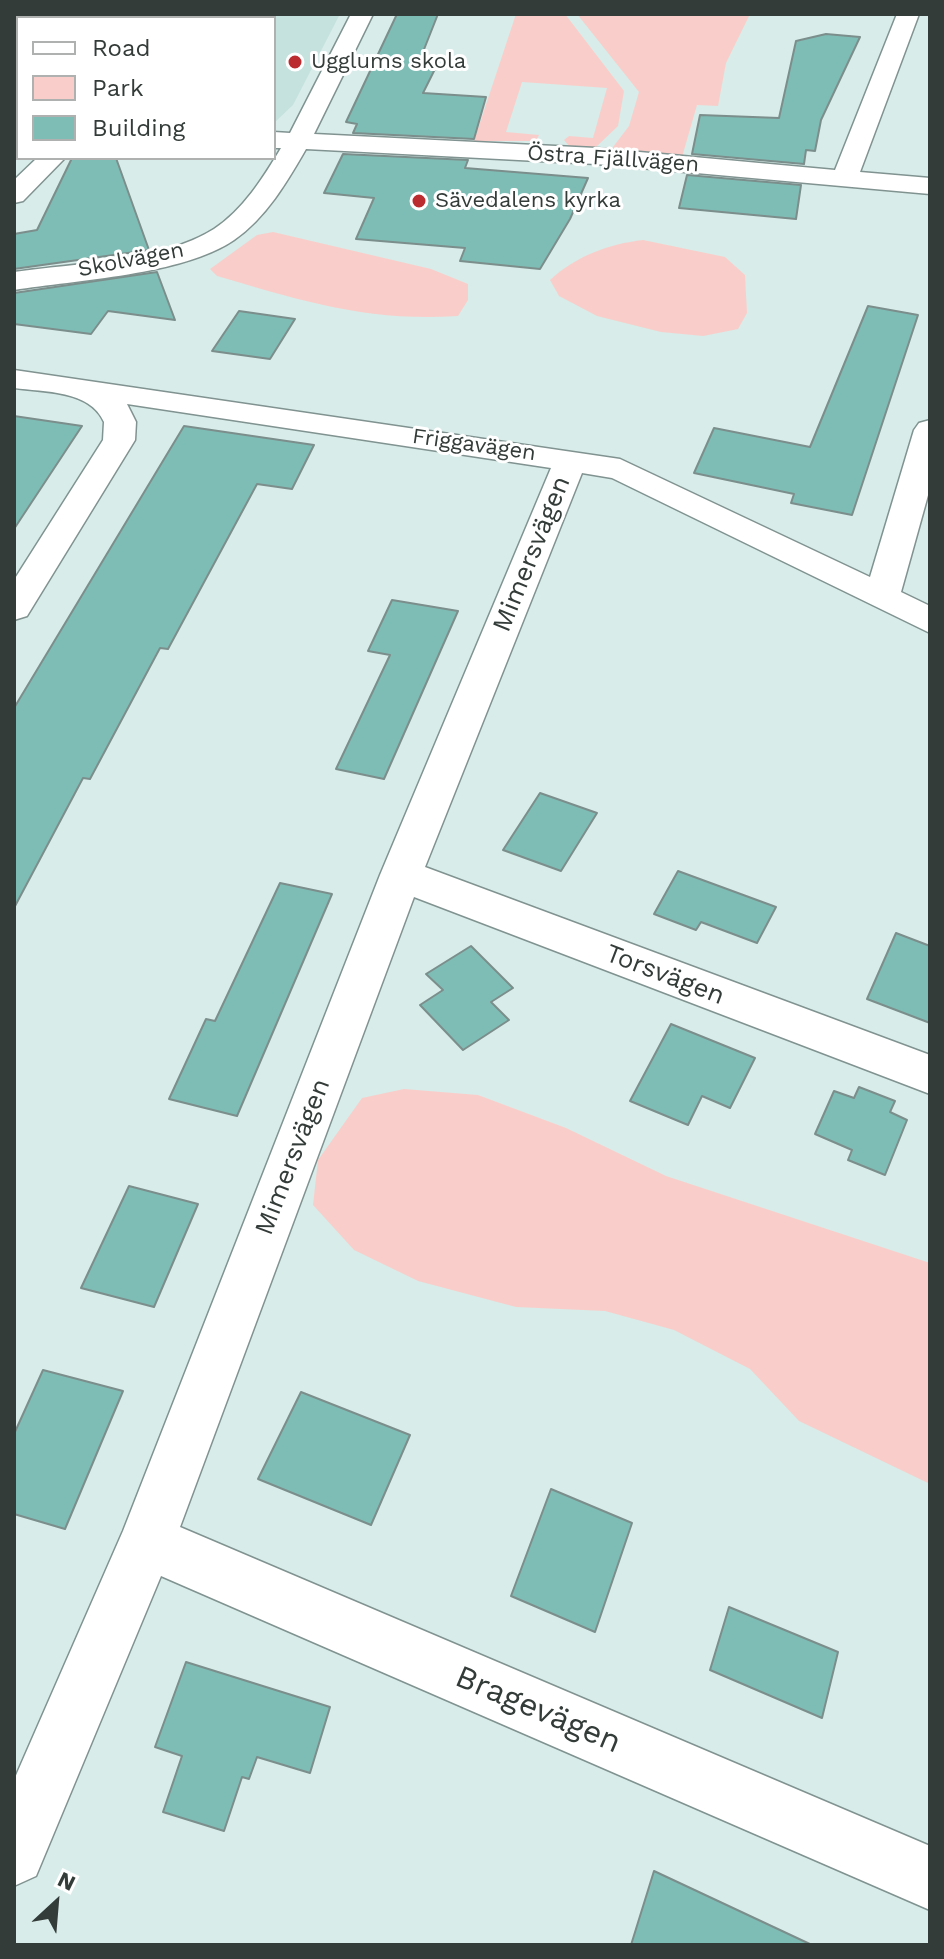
<!DOCTYPE html>
<meta charset="utf-8">
<style>
body{margin:0}
#map{position:relative;width:944px;height:1959px;overflow:hidden;background:#d8ece9;font-family:"Work Sans",sans-serif}
canvas{display:block}
.frame{position:absolute;inset:0;border:16px solid #343c3a;pointer-events:none}
.legend{position:absolute;left:16px;top:16px;width:260px;height:144px;box-sizing:border-box;background:#fff;border:2px solid #aeb1b0;margin:0;padding:10px 14px;list-style:none;font-size:24px;color:#343c3a}
.legend li{display:flex;align-items:center;gap:16px;height:40px}
.legend b{width:40px;border:2px solid #aeb1b0}
.north{position:absolute;left:16px;top:1863px;width:80px;height:80px;-webkit-text-stroke:6px #fff;paint-order:stroke;rotate:26deg;font-size:22px;font-weight:700;line-height:32px;text-align:center;color:#343c3a}
.north::after{content:'';display:block;margin:auto;width:28px;height:36px;background:#343c3a;clip-path:polygon(50% 0,100% 100%,50% 72%,0 100%)}
</style>
<div id="map">
<canvas width="944" height="1959"></canvas>
<div class="frame"></div>
<ul class="legend">
<li><b style="height:10px;background:#fff"></b>Road</li>
<li><b style="height:22px;background:#f9ceca"></b>Park</li>
<li><b style="height:22px;background:#7ebdb5"></b>Building</li>
</ul>
<div class="north">N</div>
</div>
<script>
const c = document.querySelector('canvas').getContext('2d');
c.lineJoin = 'round';
function fillPath(path, color) { c.fillStyle = color; c.fill(path, 'evenodd'); }
function stroke(path, color, width, dash) { c.strokeStyle = color; c.lineWidth = width; c.lineCap = dash ? 'butt' : 'round'; c.setLineDash(dash || []); c.stroke(path); }
function label(font, color, halo, rows, align = 'center') {
  c.font = font + ' "Work Sans",sans-serif'; c.lineWidth = 6; c.setLineDash([]); c.textBaseline = 'middle'; c.strokeStyle = halo; c.fillStyle = color; for (const [text, x, y, turn = 0] of rows) {
    c.save(); c.translate(x, y); c.rotate((+turn || 0) * Math.PI / 180); c.textAlign = isNaN(turn) ? turn : align; if (halo) c.strokeText(text, 0, 0); c.fillText(text, 0, 0); c.restore();
  }
}
const built = new Path2D(`
 M14,14H340L293,105L274,123V18H18V125H14Z`);
const green = new Path2D(`
 M516,14H565L624,91L618,126L595,148L570,147L564,140L569,136L593,138L607,88L522,82L506,132L539,135L536,141H474Z
 M577,14H750L726,63L718,106L697,105L682,157L610,151L629,126L639,92Z
 M273,232L431,269L468,284V300L458,316C368,322 302,301 217,276L210,269L257,235Z
 M643,240L725,257L745,275L747,313L738,329L703,336L661,332L597,316L559,296L550,280C576,256 609,244 643,240Z
 M404,1089L478,1095L566,1128L666,1176L930,1263V1484L799,1421L750,1369L674,1330L605,1311L516,1307L418,1281L354,1250L313,1205L318,1160L362,1098Z`);
const building = new Path2D(`
 M397,14H438L421,57L440,59L423,93L486,97L474,139L353,133L357,124L346,122Z
 M826,34L860,37L821,120L815,151L806,150L804,164L692,154L700,115L779,118L796,41Z
 M343,154L468,160L465,168L588,178L570,219L540,269L460,261L465,248L356,239L374,198L324,193Z
 M72,158H116L149,250L14,269V234L37,230Z
 M687,175L801,185L796,219L679,208Z
 M157,272L175,320L108,311L91,334L14,324V293Z
 M868,306L918,315L852,515L791,503L794,494L694,473L714,428L810,447Z
 M239,311L295,319L270,359L212,351Z
 M14,416L82,426L14,529Z
 M184,426L314,445L292,489L257,484L168,649L160,648L90,779L83,778L14,908V708Z
 M392,600L458,611L384,779L336,769L390,655L368,651Z
 M540,793L597,813L561,871L503,850Z
 M678,871L776,907L757,943L701,922L696,930L654,914Z
 M280,883L332,894L237,1116L169,1099L206,1019L215,1021Z
 M896,933L930,946V1023L867,999Z
 M471,946L513,988L491,1002L509,1020L463,1050L420,1005L443,990L426,974Z
 M671,1024L755,1058L730,1108L702,1096L688,1125L630,1101Z
 M859,1087L895,1101L890,1112L907,1120L885,1175L848,1160L852,1150L815,1134L834,1091L854,1098Z
 M129,1186L198,1204L154,1307L81,1288Z
 M43,1370L123,1391L65,1529L14,1514V1434Z
 M301,1392L410,1435L371,1525L258,1479Z
 M551,1489L632,1523L595,1632L511,1596Z
 M729,1607L838,1652L822,1718L710,1670Z
 M186,1662L330,1707L310,1773L257,1757L249,1779L242,1777L224,1831L163,1812L182,1756L155,1747Z
 M654,1871L812,1945H631Z`);
const minor = new Path2D(`
 M351,14H373L314,134L596,148L835,170L897,14H919L860,172L930,178V194L596,164L306,149C287,182 266,218 234,240C183,275 76,280 14,290V272C74,263 162,262 214,229C243,210 263,178 281,148H274V132L290,133Z
 M14,123H18V139H14Z
 M37,158H65L23,201L14,203V180Z
 M14,370L620,459L870,577L914,430L919,423L930,420V488L901,592L930,606V633L612,478L582,473L425,867L930,1055V1094L414,897L180,1527L930,1846V1910L161,1576L36,1876L14,1886V1780L123,1531L380,875L551,468L127,404L136,422L135,440L27,616L14,620V580L103,440L104,422C90,390 44,392 14,388Z`);
const markers = [
 [295,62,8,"#bb2c30"],
 [419,201,8,"#bb2c30"]
];
const farPoinames = [
 ["Ugglums skola",311,62],
 ["Sävedalens kyrka",435,201]
];
const farStreetnames = [
 ["Östra Fjällvägen",613,159,4],
 ["Skolvägen",131,260,-11],
 ["Friggavägen",474,445,8]
];
const streetNames = [
 ["Mimersvägen",532,554,-68],
 ["Torsvägen",665,975,21],
 ["Mimersvägen",293,1157,-69]
];
const nearStreetnames = [
 ["Bragevägen",538,1710,23]
];
fillPath(built, '#c5e2de');
fillPath(green, '#f9ceca');
fillPath(building, '#7ebdb5');
stroke(building, '#7c8e8b', 2);
stroke(minor, '#809390', 3);
fillPath(minor, '#fff');
for (const [x, y, r, color] of markers) { const dot = new Path2D(); dot.arc(x, y, r, 0, 2 * Math.PI); c.fillStyle = color; c.fill(dot); stroke(dot, '#fff', 3); }
label('22px', '#343c3a', '#fff', farPoinames, 'left');
label('22px', '#343c3a', '#fff', farStreetnames);
label('26px', '#343c3a', '#fff', streetNames);
label('32px', '#343c3a', '#fff', nearStreetnames);
</script>
